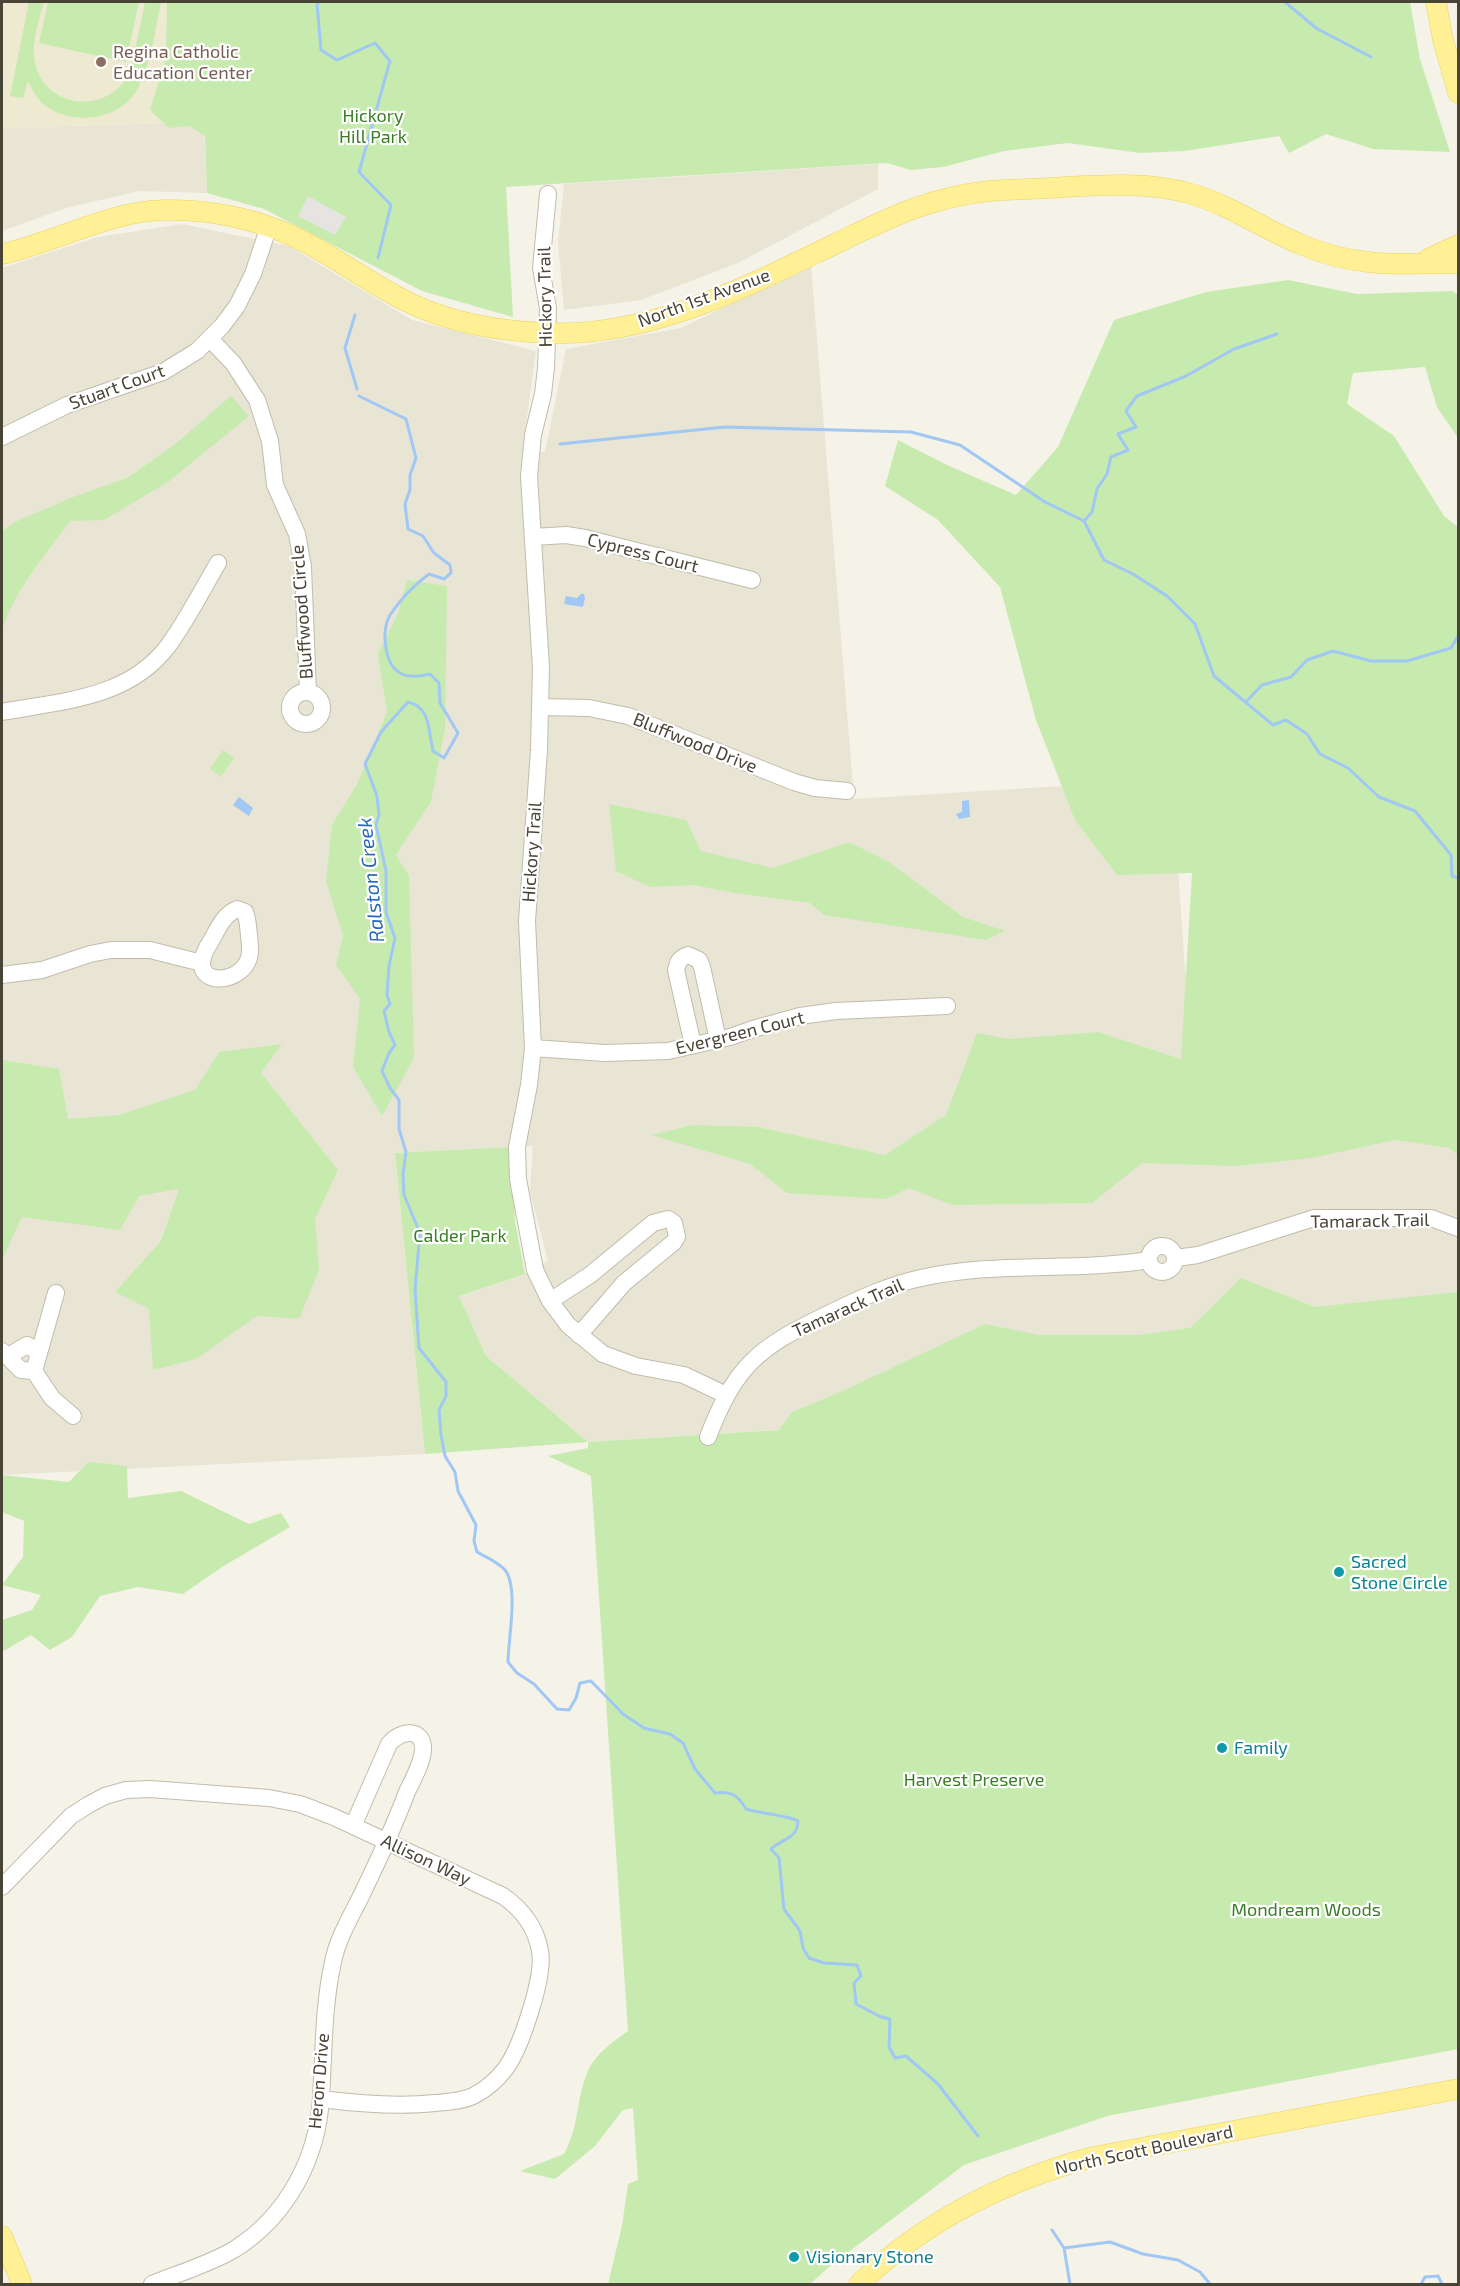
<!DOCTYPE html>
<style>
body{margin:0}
#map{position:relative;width:1460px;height:2286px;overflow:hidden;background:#f5f2e8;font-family:"Exo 2",sans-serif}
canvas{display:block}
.frame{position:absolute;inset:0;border:3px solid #484436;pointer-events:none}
</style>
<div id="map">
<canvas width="1460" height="2286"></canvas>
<div class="frame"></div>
</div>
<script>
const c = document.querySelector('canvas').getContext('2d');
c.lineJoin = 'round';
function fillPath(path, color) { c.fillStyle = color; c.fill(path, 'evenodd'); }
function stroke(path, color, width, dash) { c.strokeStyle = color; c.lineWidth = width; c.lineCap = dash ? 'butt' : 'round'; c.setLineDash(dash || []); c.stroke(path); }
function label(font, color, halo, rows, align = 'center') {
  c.font = font + ' "Exo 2",sans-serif'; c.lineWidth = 4.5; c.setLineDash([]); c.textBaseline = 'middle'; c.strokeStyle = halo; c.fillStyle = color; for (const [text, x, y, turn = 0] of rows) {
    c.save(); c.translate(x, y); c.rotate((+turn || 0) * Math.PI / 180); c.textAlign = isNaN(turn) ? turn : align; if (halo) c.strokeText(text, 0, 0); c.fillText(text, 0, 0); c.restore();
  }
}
const residential = new Path2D(`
 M204,122L207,193L139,191L66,208L2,231V128Z
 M878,164V189L738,263L641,300L564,310L558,243L564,184Z
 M182,224L289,246L412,320L536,351L522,454L545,452L566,349L681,328L811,265L854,799L1172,779L1185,972L1458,971V1389L1213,1402L588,1442L486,1356L459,1296L525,1274L548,1261L530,1191L533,1146L395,1153L425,1454L2,1475V268L98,237Z`);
const education = new Path2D(`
 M2,2H197L204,122L2,128Z`);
const green = new Path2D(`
 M29,2H44C40,18 32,39 34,57C40,110 111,118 131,69L145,2H161C155,29 152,61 139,86C122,122 67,128 40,101C35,95 31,88 28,81L23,98L10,96Z
 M48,2H139L126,62L39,43Z
 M167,2H1410L1420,59L1450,152L1373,149L1326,134L1289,153L1279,136L1185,151L1140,153L1068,143L1004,151L943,167L911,170L887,163L506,187L513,317L422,291L264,209L207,193L205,136L189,126L169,128L150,110L166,58Z
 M1288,280L1357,294L1452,291L1458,295V438L1437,407L1425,367L1353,373L1347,404L1394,436L1444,516L1458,527V1156L1450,1148L1395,1140L1312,1158L1236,1166L1142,1163L1092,1203L952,1205L909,1188L886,1199L787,1193L750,1164L651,1135L693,1125L758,1127L885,1155L946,1115L977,1033L1009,1039L1098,1032L1181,1059L1192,873L1117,875L1075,820L1036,720L1000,587L938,520L885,486L898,440L947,465L1016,495L1058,447L1114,320L1206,292Z
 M231,396L249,416L168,482L104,520L70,521C45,555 15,590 2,630V531L15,522L73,497L127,478L173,446Z
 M407,580L447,586L445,729L431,802L396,855L409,876L414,1058L382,1116L353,1067L360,999L336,965L343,936L326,881L332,825L357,784L387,712L378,654L398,613Z
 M223,750L234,758L221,777L210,769Z
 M609,804L686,820L701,851L773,868L849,842L889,862L963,917L1005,931L986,940L824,915L810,903L735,893L694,885L650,887L616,871Z
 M282,1044L261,1073L338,1170L315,1219L319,1270L299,1319L257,1316L196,1359L153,1370L149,1309L115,1292L161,1241L179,1189L139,1196L120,1230L22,1217L3,1258L2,1256V1060L59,1069L68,1119L119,1115L195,1090L219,1052Z
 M510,1147L515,1221L525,1274L459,1296L486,1356L588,1442L779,1430L792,1412L845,1390L985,1324L1040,1335H1138L1190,1328L1241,1278L1315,1307L1458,1292V2049L1107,2116L964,2165L830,2266L810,2284H608L622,2226L628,2184L638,2180L633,2108L623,2110L595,2146L555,2179L520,2171L564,2154C579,2128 576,2098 588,2071C595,2054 613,2042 628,2031L591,1476L548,1456L588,1448V1442L425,1454L395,1153Z
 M88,1462L127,1466L128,1498L181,1491L249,1524L281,1513L290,1527L222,1567L183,1594L138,1587L100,1596L72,1637L50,1650L31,1635L2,1652V1620L32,1610L41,1595L2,1585L23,1557L24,1521L2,1512V1475L69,1482Z`);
const parking = new Path2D(`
 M308,196L346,217L335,235L298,216Z`);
const water = new Path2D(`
 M581,594H584L585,598L583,607L564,604L566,596L577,598Z
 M239,797L253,808L249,816L233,805Z
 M969,800L970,817L959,819L956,814L962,812V801Z`);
const stream = new Path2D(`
 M319,2L317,4L321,50L337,60L375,43L390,61L359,172L391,205L378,258
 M1285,2L1316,28L1371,57
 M355,315L345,348L357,389
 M359,396L406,419L416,458L410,475V490L405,504L408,529L423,536L434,553L450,565L451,573L444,579L429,574C414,585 400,600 390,615C381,631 384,666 402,674C410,678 422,676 430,674L439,683L440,703L458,733L444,758L433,751C428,731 431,707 408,702L381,732L365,764L377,796L379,815L376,825L386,871V912L395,938L389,966L387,995L390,1004L384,1011L389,1032L395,1045L389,1053L382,1071L390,1088L399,1100V1129L406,1152L403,1174L404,1195L420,1233L415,1289L419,1348L446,1382V1396L439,1410L441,1435L445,1456L455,1472L458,1491L476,1525L474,1541L477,1552C486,1557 498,1562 505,1570C519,1588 508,1640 508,1662L517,1673L534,1684L557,1709L569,1710L576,1698L580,1683L591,1681L623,1714L644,1728L670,1734L683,1743L695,1769L715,1793C731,1791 738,1795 746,1809C758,1813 791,1816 798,1821C797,1840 782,1838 771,1849L779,1858L784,1909L800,1931L803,1948L809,1958L824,1963L857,1965L861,1976L854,1983L856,2004L881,2017L890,2019L889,2047L895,2058L906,2056L938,2084L978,2136
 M560,444L725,427L911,432L960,445L1045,502L1084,521L1104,560L1133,574L1167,596L1195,624L1214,676L1273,725L1286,720L1307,734L1320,754L1348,768L1379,797L1415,811L1451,855L1452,876L1458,878
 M1084,521L1092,512L1097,489L1107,474L1111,457L1128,450L1118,434L1136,427L1126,411L1137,396L1186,376L1234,349L1277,334
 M1246,702L1262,685L1291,677L1307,660L1333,651L1371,661H1407L1451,648L1458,636
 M1052,2230L1064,2248L1070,2284
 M1064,2248L1110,2242L1143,2254L1178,2260L1200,2272L1210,2284
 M1421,2284L1425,2277L1438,2276L1442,2284`);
const minor = new Path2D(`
 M548,194L541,268L548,308L546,368L543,394L533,435L529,476L541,668L539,750L527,921L533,1048L529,1085L517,1147L518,1179L535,1270L550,1301L568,1325L603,1354L636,1366L684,1375L726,1395
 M210,339L233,363L257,400L270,441L275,485L297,534L303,567L308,692
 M2,437L67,405L163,372L197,351L222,326L237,306L253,274L269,226
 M533,537L566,535L585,538L752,580
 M290 708a16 16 0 1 1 32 0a16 16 0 1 1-32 0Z
 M541,707L589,708L628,716L794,782L815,788L847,791
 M2,712C61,701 128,699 168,646C187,620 202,590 218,563
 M237,909L245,912C248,920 248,927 249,935C250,943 251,951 249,958C241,983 200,986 202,962C203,955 207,947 211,941C218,929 223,915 237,909Z
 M2,975L42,970L90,954L111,950H150L202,963
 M693,1045L676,970C678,962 679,958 688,955L699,960L702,967L718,1040
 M533,1048L605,1053L668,1051L730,1037L753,1029L800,1016L836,1011L947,1006
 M1149 1259a13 13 0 1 1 26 0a13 13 0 1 1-26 0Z
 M1176,1258L1198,1255L1314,1218H1431L1458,1228
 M550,1301L590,1275L653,1223L668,1219L674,1223L677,1237L674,1242L624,1283L579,1335
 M2,1351L21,1370L34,1371L52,1398L73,1416
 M10,1359L15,1352L27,1345L39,1352
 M34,1371L56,1293
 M708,1437C735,1367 757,1348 824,1316C855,1301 887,1285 921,1278C996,1261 1074,1272 1149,1260
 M2,1887L71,1816L88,1805L105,1796L126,1790L150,1789L269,1798L300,1804L334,1817L503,1896C523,1910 536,1927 540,1951C545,1976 521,2047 506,2068C497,2080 488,2088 475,2095C464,2101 448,2102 435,2103C397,2107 360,2104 321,2099
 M152,2284C179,2273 210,2264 235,2249C287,2216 318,2158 321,2097C324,2052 323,2007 333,1962C338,1937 352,1915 363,1892C379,1859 394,1826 407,1792C413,1779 422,1764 423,1750C424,1727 400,1730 389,1744L353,1826`);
const major = new Path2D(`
 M1436,2L1443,40L1458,93
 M2,254C57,242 106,212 164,210C210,209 258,219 299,239C338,258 371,285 412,304C454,324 500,331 546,333C650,338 747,286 837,243C889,218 930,197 989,191C1014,189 1040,189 1066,187C1107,185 1148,182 1188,193C1229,204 1261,228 1300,244C1355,268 1400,264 1458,263
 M1428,259L1458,245
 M2,2236L22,2284
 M859,2284C926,2220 1004,2181 1093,2157L1458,2089`);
const markers = [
 [101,62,6,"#8d6e63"],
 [1339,1572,6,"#0f9aa8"],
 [1222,1748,6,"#0f9aa8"],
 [794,2257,6,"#0f9aa8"]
];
const educationNames = [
 ["Regina Catholic",113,52],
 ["Education Center",113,73]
];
const parkNames = [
 ["Hickory",373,116],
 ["Hill Park",373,137],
 ["Calder Park",460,1236],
 ["Harvest Preserve",974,1780],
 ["Mondream Woods",1306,1910]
];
const streetNames = [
 ["Hickory Trail",545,297,-91],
 ["North 1st Avenue",704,298,-20],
 ["Stuart Court",117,387,-20],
 ["Cypress Court",643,553,14],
 ["Bluffwood Circle",302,612,-94],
 ["Bluffwood Drive",695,743,22],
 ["Hickory Trail",532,852,-86],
 ["Evergreen Court",740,1033,-14],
 ["Tamarack Trail",1370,1221,-1],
 ["Tamarack Trail",848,1308,-24],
 ["Allison Way",426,1860,25],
 ["Heron Drive",319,2081,-85],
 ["North Scott Boulevard",1144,2150,-12]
];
const cultureNames = [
 ["Sacred",1351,1562],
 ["Stone Circle",1351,1583],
 ["Family",1234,1748],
 ["Visionary Stone",806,2257]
];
const waterNames = [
 ["Ralston Creek",371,880,-96]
];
fillPath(residential, '#e9e5d5');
fillPath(education, '#eeead1');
fillPath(green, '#c7ebaf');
fillPath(parking, '#e6e4e0');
fillPath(water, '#a1c7f4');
stroke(stream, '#a1c7f4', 3);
stroke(minor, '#c1bcaa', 18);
stroke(major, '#e9d361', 21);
stroke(minor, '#fff', 16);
stroke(major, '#fff096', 20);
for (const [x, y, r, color] of markers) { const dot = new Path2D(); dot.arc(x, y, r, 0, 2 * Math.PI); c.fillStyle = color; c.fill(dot); stroke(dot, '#fff', 2); }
label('18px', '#785e54', '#fff', educationNames, 'left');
label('18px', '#3b7d26', '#fff', parkNames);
label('18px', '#484436', '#fff', streetNames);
label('18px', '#0d838f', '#fff', cultureNames, 'left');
label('italic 20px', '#2969ba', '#fff', waterNames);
</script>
